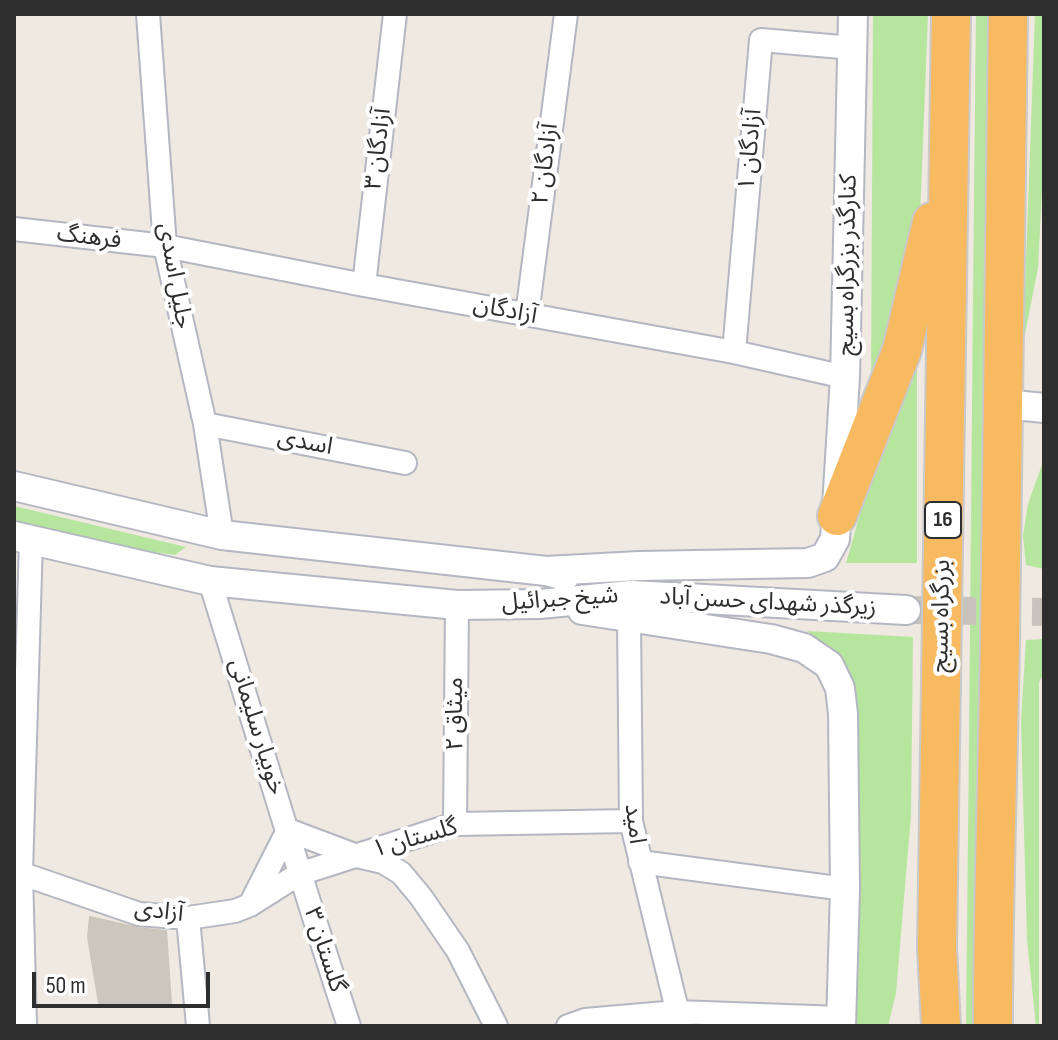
<!DOCTYPE html>
<meta charset="utf-8">
<style>
body{margin:0}
#map{position:relative;width:1058px;height:1040px;overflow:hidden;background:#efe9e1;font-family:"Sofia Sans Condensed",sans-serif}
canvas{display:block}
.frame{position:absolute;inset:0;border:16px solid #2e2e2e;pointer-events:none}
.scale{position:absolute;left:32px;top:972px;width:178px;height:36px;box-sizing:border-box;border:4px solid #2e2e2e;border-top:0;padding-left:10px;font-size:24px;line-height:28px;white-space:nowrap;color:#2e2e2e;-webkit-text-stroke:6px #fff;paint-order:stroke}
</style>
<div id="map">
<canvas width="1058" height="1040"></canvas>
<div class="frame"></div>
<div class="scale">50 m</div>
</div>
<script>
const c = document.querySelector('canvas').getContext('2d');
c.lineJoin = 'round';
function fillPath(path, color) { c.fillStyle = color; c.fill(path, 'evenodd'); }
function stroke(path, color, width, dash) { c.strokeStyle = color; c.lineWidth = width; c.lineCap = dash ? 'butt' : 'round'; c.setLineDash(dash || []); c.stroke(path); }
function label(font, color, halo, rows, align = 'center') {
  c.font = font + ' "Sofia Sans Condensed","Noto Sans Arabic",sans-serif'; c.lineWidth = 8; c.setLineDash([]); c.textBaseline = 'middle'; c.strokeStyle = halo; c.fillStyle = color; for (const [text, x, y, turn = 0] of rows) {
    c.save(); c.translate(x, y); c.rotate((+turn || 0) * Math.PI / 180); c.textAlign = isNaN(turn) ? turn : align; if (halo) c.strokeText(text, 0, 0); c.fillText(text, 0, 0); c.restore();
  }
}
const green = new Path2D(`
 M873,14H928L920,218L871,389Z
 M976,14H987L988,137L985,270L984,581L979,1026H966C970,689 972,351 976,14Z
 M1035,14H1044L1043,169L1038,268L1023,344Z
 M917,315V563H846Z
 M1044,459V569L1026,565L1023,536L1028,504Z
 M14,506L186,547L175,555L146,551L14,520Z
 M807,631L913,637L911,815L896,993L888,1026H856L855,686C843,662 827,648 807,631Z
 M1044,639V673L1039,682V1026H1036L1027,940L1021,721L1026,640Z`);
const building = new Path2D(`
 M90,917L138,928L166,931L171,1003L129,1005L99,1003L88,937Z`);
const tertiaryTunnel = new Path2D(`
 M906,610L1044,612`);
const minor = new Path2D(`
 M148,14L165,246L205,424L222,535
 M14,229L165,246L364,285L734,352L845,377
 M364,285L395,14
 M527,315L566,14
 M734,352L761,40L853,48
 M205,424L405,463
 M210,581C256,729 300,878 349,1026
 M629,617L631,821L681,1026
 M455,824L457,605
 M640,862L845,889
 M14,871L139,914L188,918L235,911L250,905L299,874L455,824L631,821
 M250,905L288,830L357,856L383,862L401,873L421,897L458,951L496,1026
 M188,918L198,1026
 M25,1026L21,873L31,540
 M568,1026L585,1020L677,1012L841,1018`);
const tertiary = new Path2D(`
 M1004,404L1044,408
 M14,486L222,535L546,571L565,576
 M14,536L210,581L457,605L540,604L631,595L906,610
 M546,571L639,566L808,563L825,557L835,539L845,377L853,14
 M582,610L771,639L804,648L829,665L840,688L843,714L845,889L841,1026`);
const trunk = new Path2D(`
 M837,516L902,350L932,222
 M941,1026L937,947L951,14
 M993,1026C993,897 998,768 1000,638C1004,430 1006,222 1008,14`);
const shields = [
 [943,520,36]
];
const shieldNames = [
 ["16",943,520]
];
const streetNames = [
 ["آزادگان ۳",379,149,-83],
 ["آزادگان ۱",751,150,-85],
 ["آزادگان ۲",546,164,-83],
 ["فرهنگ",89,238,7],
 ["کنارگذر بزرگراه بسیج",848,265,-89],
 ["جلیل اسدی",174,276,80],
 ["آزادگان",505,311,11],
 ["اسدی",305,443,11],
 ["شیخ جبرائیل",560,600,-4],
 ["زیرگذر شهدای حسن آباد",768,603,3],
 ["بزرگراه بسیج",942,616,-89],
 ["میثاق ۲",456,714,-90],
 ["خوبیار سلیمانی",256,727,73],
 ["امید",634,824,83],
 ["گلستان ۱",415,839,-16],
 ["آزادی",159,912,7],
 ["گلستان ۳",324,950,72]
];
fillPath(green, '#b6e59e');
fillPath(building, '#cbc7bf');
stroke(building, '#cbc5ba', 2);
stroke(tertiaryTunnel, '#c8c4bd', 28, [28, 14]);
stroke(minor, '#b4b7c1', 26);
stroke(tertiary, '#b4b7c1', 32);
stroke(trunk, '#c9c9c9', 42);
stroke(minor, '#fff', 22);
stroke(tertiary, '#fff', 28);
stroke(trunk, '#f8ba60', 38);
for (const [x, y, w] of shields) { const box = new Path2D(); box.roundRect(x - w / 2, y - 18, w, 36, 6); c.fillStyle = '#fff'; c.fill(box); stroke(box, '#2e2e2e', 2); }
label('bold 22px', '#2e2e2e', null, shieldNames);
label('24px', '#2e2e2e', '#fff', streetNames);
</script>
